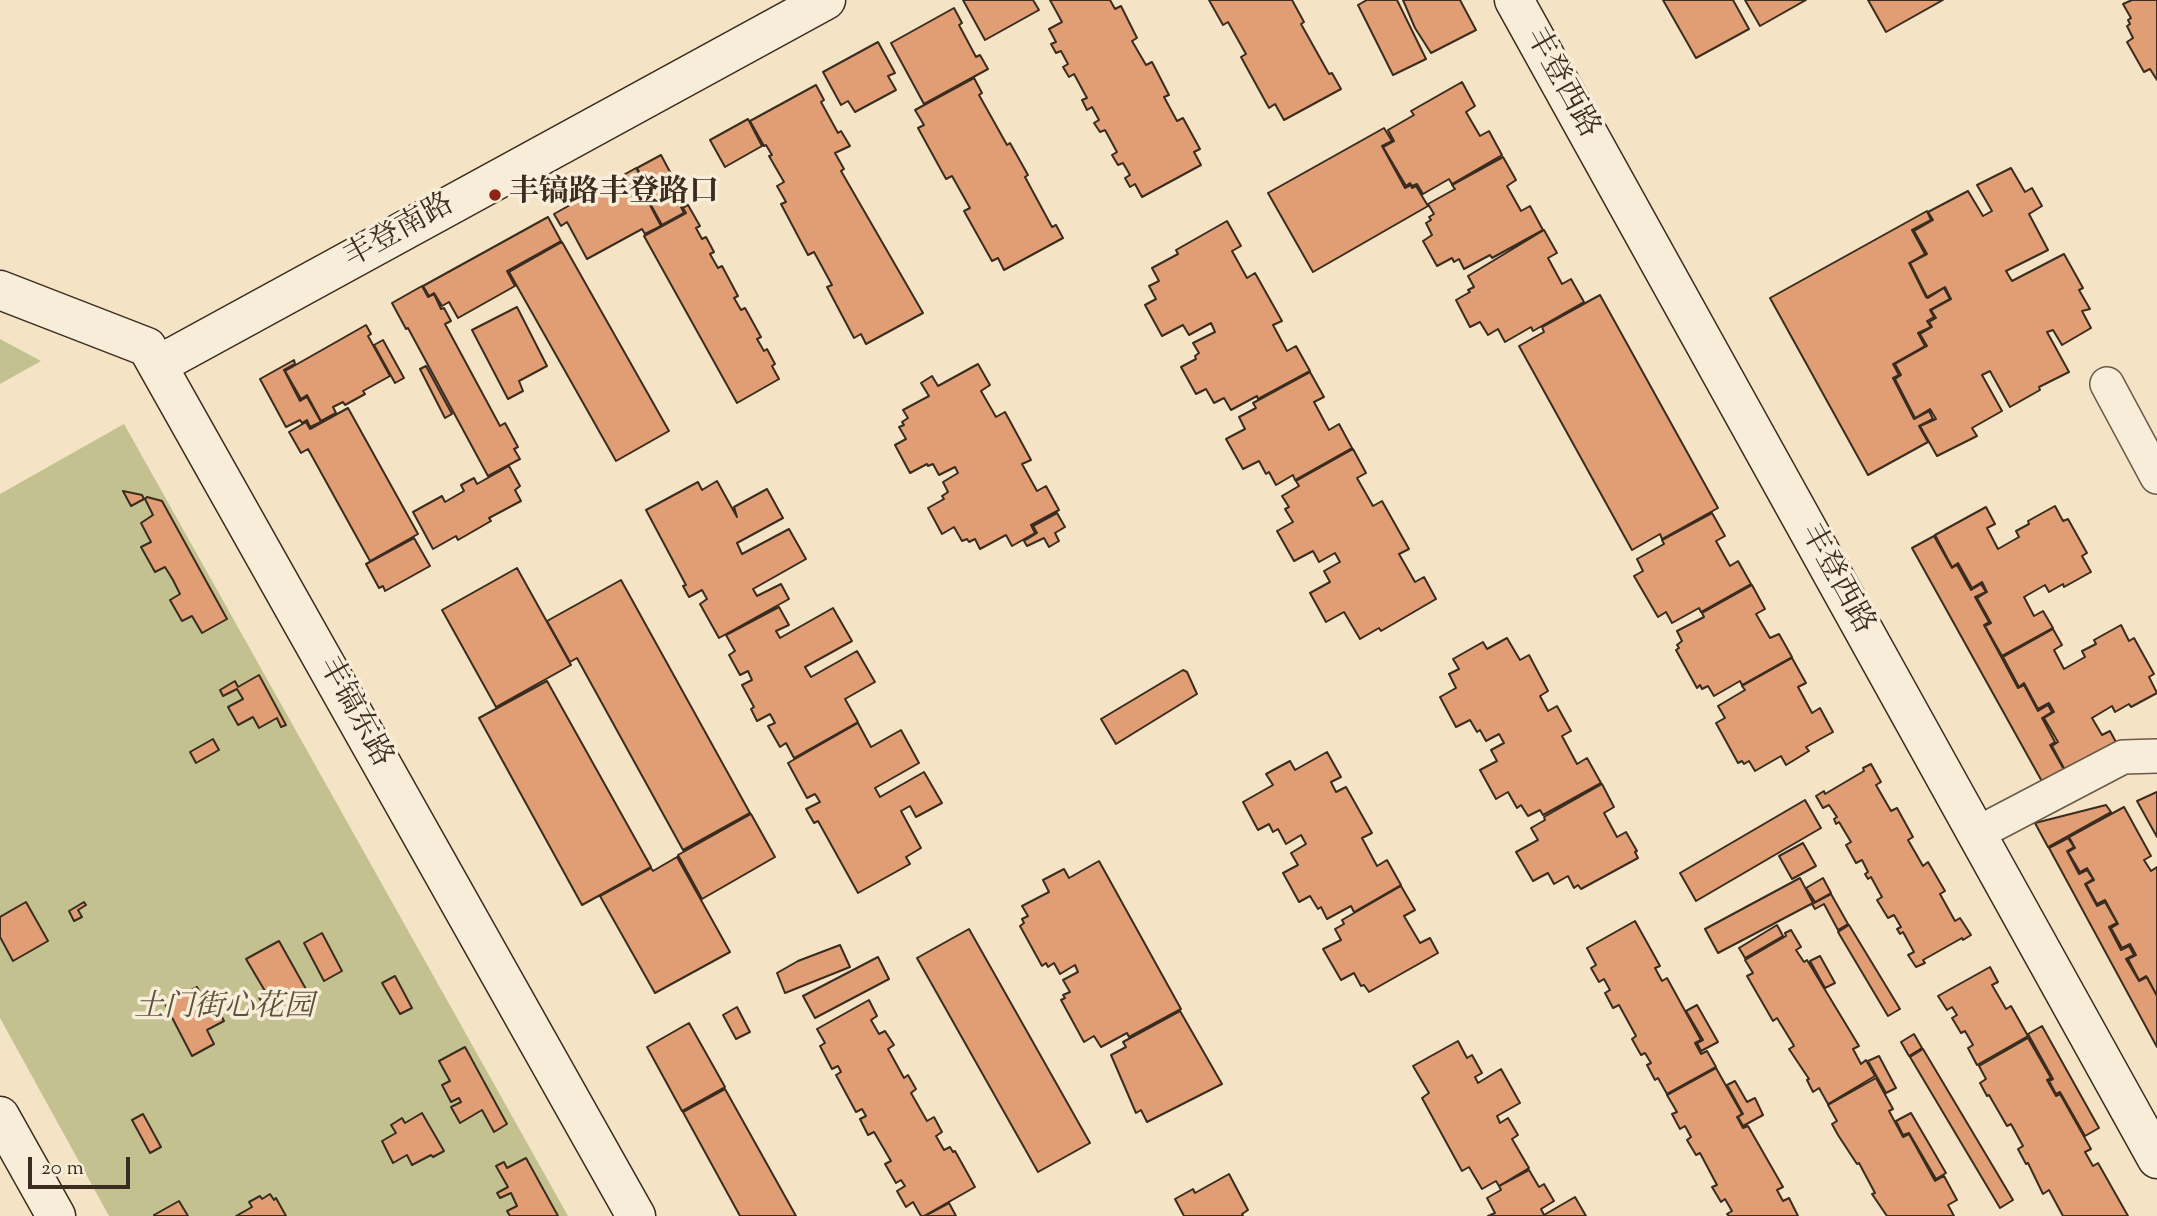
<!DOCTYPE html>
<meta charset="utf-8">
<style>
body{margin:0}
#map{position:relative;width:2157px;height:1216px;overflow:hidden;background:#f4e3c4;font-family:"Sorts Mill Goudy",serif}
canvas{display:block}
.scale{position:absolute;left:28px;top:1157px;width:102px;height:32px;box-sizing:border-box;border:4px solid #3a2c1e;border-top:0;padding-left:9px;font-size:21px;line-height:24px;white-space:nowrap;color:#3a2c1e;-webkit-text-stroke:5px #f8edd9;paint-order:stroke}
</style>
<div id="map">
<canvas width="2157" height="1216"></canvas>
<div class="scale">20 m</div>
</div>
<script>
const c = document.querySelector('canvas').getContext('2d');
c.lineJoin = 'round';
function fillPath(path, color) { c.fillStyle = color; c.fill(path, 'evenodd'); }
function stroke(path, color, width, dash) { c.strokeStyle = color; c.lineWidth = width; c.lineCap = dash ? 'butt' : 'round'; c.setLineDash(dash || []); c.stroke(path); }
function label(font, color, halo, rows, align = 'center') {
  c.font = font + ' "Sorts Mill Goudy","Noto Serif SC",serif'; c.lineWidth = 7; c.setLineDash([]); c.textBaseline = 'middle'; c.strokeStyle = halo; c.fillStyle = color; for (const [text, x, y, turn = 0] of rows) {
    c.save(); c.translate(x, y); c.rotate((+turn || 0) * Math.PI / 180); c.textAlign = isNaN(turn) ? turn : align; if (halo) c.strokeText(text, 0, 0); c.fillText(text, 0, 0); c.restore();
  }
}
const green = new Path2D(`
 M0,339L41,361L0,384Z
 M124,424L568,1216H109L0,1018V494Z`);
const building = new Path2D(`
 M963,0H1033L1039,10L985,40Z
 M1050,0H1110L1115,9L1121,6L1137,38L1132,41L1146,65L1152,62L1169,95L1164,97L1177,121L1183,118L1200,149L1194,152L1201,165L1142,197L1135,184L1130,187L1125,178L1130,175L1123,163L1118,165L1112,155L1117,152L1105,130L1100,132L1094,123L1099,120L1092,107L1087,110L1082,100L1087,98L1074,74L1069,77L1063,67L1068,64L1061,51L1056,53L1051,44L1056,42L1049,29L1062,22Z
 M1209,0H1292L1304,22L1301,24L1329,74L1332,73L1341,89L1284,120L1275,104L1269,108L1241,57L1246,54L1228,22L1223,25Z
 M1367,0H1397L1426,59L1393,75L1358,5Z
 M1403,0H1460L1476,30L1431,53L1415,28Z
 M1663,0H1733L1749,29L1696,58Z
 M1745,0H1806L1760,26Z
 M1868,0H1943L1886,32Z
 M2132,0H2157V80L2150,69L2144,72L2127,42L2133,38L2127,26L2130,24L2128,20L2131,18L2123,4Z
 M954,8L962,23L959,25L976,57L980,55L988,69L924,104L891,43Z
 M878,42L895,73L888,76L896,90L855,112L848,101L841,105L823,72Z
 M974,78L982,93L979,95L1007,145L1010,143L1028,175L1025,177L1052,227L1056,225L1063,238L1004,270L998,258L992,261L964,211L970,208L952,176L946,179L918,128L924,125L915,110Z
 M1462,82L1475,106L1466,112L1480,136L1489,131L1502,155L1452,184L1449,179L1423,194L1417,184L1412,186L1410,183L1406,186L1383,147L1394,141L1388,130L1414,115L1411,111Z
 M816,85L824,100L821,102L838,133L841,131L850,146L835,153L844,169L841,171L923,313L866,344L861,334L854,338L827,287L832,285L814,252L808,255L781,204L786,202L777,186L784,182L769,156L772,155L766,145L764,146L750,121Z
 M748,119L762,146L725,167L710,140Z
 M1384,128L1392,141L1382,146L1405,188L1411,185L1412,188L1416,186L1428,206L1313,272L1268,193Z
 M661,155L687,204L681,207L684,213L662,225L642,189L647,186L637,168Z
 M1503,157L1516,180L1507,186L1521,211L1530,206L1543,230L1492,258L1490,255L1464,269L1459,259L1454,262L1452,258L1437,266L1423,241L1432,235L1426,223L1431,220L1429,217L1434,214L1428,204L1455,189L1452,185Z
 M636,168L646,185L641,188L661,226L645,234L642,229L587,259L567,222L561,226L554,214Z
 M2011,168L2025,192L2032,188L2042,206L2029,214L2048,250L2006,271L2012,281L2064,254L2083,288L2079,290L2090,309L2082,311L2091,328L2062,345L2053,330L2047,332L2069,372L2039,387L2040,390L2010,407L1990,371L1982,375L2002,411L1972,428L1977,436L1937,456L1920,426L1936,419L1930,409L1915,418L1895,379L1901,375L1895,364L1927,346L1920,334L1932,327L1929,322L1936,318L1931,310L1951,299L1945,287L1927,297L1910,263L1927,254L1914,231L1933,220L1928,212L1968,191L1983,216L1992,211L1977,185Z
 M688,205L700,226L696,228L702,239L706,237L714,252L710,254L718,268L722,266L738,296L734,298L741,310L745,308L761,337L757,339L764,351L767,349L775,364L772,366L779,379L737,403L644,236L686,213L683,208Z
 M1927,211L1931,220L1912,230L1925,254L1909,263L1926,297L1928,298L1944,288L1950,299L1930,310L1934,317L1927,321L1931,327L1918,333L1925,346L1893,364L1899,375L1893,378L1914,419L1929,411L1933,419L1919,426L1928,442L1868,475L1770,298Z
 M548,217L561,241L507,271L515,286L458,318L449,302L442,306L434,293L429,296L423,286Z
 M1227,221L1241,246L1232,251L1247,278L1255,273L1282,321L1273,325L1287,351L1296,346L1310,371L1258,399L1257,396L1231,410L1224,398L1214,403L1206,389L1196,394L1181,367L1196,359L1195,356L1199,353L1193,343L1215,332L1211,323L1189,335L1183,325L1162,336L1145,305L1156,299L1149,286L1159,281L1152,268L1178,254L1176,250Z
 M1544,230L1557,253L1548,258L1562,284L1571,279L1584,302L1533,331L1531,327L1505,342L1498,329L1488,335L1480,322L1470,327L1456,300L1470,292L1468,290L1474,287L1468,276Z
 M562,242L669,431L616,461L509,272Z
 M422,286L428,297L434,294L441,309L444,308L451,321L445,324L500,426L505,423L518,447L514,449L520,459L488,476L408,328L406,329L392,303Z
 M1600,295L1718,508L1662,539L1660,534L1632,550L1519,346L1544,332L1542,327Z
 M517,307L547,366L519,381L523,391L508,399L472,330Z
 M366,325L371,334L368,336L390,376L363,391L365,394L345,405L343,402L333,407L336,413L321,421L307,395L301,399L285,371Z
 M383,340L404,378L395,383L374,345Z
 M294,360L295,364L284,370L300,401L307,397L321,422L310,427L307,420L302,423L300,420L286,427L260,379Z
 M978,364L990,385L981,391L996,417L1005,412L1031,460L1022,464L1037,491L1046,486L1059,510L1031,525L1035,533L1012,546L1006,535L980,549L975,539L969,542L967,539L962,541L954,527L942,534L928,508L944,499L942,496L948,492L943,482L958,473L955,467L939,475L933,464L928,466L927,464L910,473L895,445L906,439L899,427L904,425L902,422L908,418L903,410L929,396L921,383L932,376L938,386Z
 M426,366L452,414L445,418L420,369Z
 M1310,372L1324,397L1314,402L1329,430L1339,424L1352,448L1295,480L1293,475L1276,485L1269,472L1266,474L1259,461L1243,469L1226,439L1245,429L1239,417L1256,408L1253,403Z
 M348,408L418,534L370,561L308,449L301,453L289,432L306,422L310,429Z
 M1353,449L1366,473L1357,478L1373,506L1382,501L1409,549L1399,554L1415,582L1424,577L1436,599L1381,631L1379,628L1360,639L1344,612L1326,622L1310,593L1330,582L1324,571L1340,562L1335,553L1319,562L1313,551L1294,561L1277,531L1293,522L1285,509L1289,507L1282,496L1299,486L1296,481Z
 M509,466L520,486L515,490L521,501L489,518L491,521L458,540L456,536L433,549L413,512L442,496L445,502L464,491L461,485L474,478L477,484Z
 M717,481L737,517L734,507L767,489L783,518L737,543L742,554L789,529L806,559L753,589L757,596L781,584L789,599L719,638L700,604L707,599L702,590L689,597L683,586L686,585L646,510L698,482L702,490Z
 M123,491L142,495L144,499L131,506Z
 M147,497L162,501L227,619L202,633L192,616L182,621L170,600L180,594L173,580L165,567L155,572L141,547L151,542L141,523L153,515L145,499Z
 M2055,506L2063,521L2068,519L2087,553L2082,556L2091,572L2064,587L2063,584L2049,592L2045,585L2024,597L2034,616L2043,611L2053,628L2002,656L1985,626L1991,623L1977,598L1987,592L1982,582L1972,588L1958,563L1952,567L1935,535L1986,507L1995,524L1987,528L1998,549L2019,537L2016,531L2029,524L2028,521Z
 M1057,513L1065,527L1055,533L1059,541L1049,547L1044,538L1027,546L1024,541L1037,533L1033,526Z
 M1712,513L1725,536L1716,541L1730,566L1738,561L1751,584L1701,612L1699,608L1672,623L1666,612L1658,617L1634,576L1643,571L1637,559L1664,544L1662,540Z
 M1934,536L1952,568L1957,565L1971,590L1981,584L1986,592L1975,597L1989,622L1984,625L2018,688L2024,685L2038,711L2048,705L2052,712L2042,718L2055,742L2050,745L2066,773L2044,785L1912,548Z
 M414,538L430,566L385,591L383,586L379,588L366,564Z
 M517,568L571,665L496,707L442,610Z
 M621,580L750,813L683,850L577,658L570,662L547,621Z
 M1752,585L1765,609L1756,614L1770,638L1779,634L1792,657L1742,685L1740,681L1714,696L1708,686L1702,689L1700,685L1697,688L1676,650L1679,648L1677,645L1682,641L1677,631L1704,617L1702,613Z
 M779,607L789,625L776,631L780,638L833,608L852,641L805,667L811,677L857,651L875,682L845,699L858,722L794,758L786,743L780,747L768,726L775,723L770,714L757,721L751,709L754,707L742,685L752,680L748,671L740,675L729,655L735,651L726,635Z
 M2121,625L2129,641L2134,638L2154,674L2149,677L2157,693L2131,707L2129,704L2115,712L2112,706L2092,718L2102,735L2110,731L2117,744L2066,772L2052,746L2058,742L2044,718L2054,712L2049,703L2038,709L2024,683L2019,687L2003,657L2053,629L2062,645L2054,650L2064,669L2085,657L2082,651L2096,644L2094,640Z
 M1507,638L1520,660L1529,655L1548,691L1540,696L1548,711L1557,706L1571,731L1562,736L1577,764L1587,758L1601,783L1543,815L1540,810L1528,816L1521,805L1517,808L1508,792L1496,799L1480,770L1497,761L1491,750L1504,743L1499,734L1486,741L1480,730L1477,732L1470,720L1456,727L1440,697L1456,688L1449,674L1459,669L1453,659L1483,642L1487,649Z
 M1792,658L1806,683L1798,687L1812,713L1820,708L1833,732L1806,747L1809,751L1786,765L1781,756L1755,771L1749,761L1744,764L1742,761L1738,763L1716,723L1725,718L1718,706L1745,690L1742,686Z
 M1183,670L1187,672L1197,694L1116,744L1101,719Z
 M259,675L286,725L281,727L277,718L259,728L253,717L238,725L228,707L243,699L237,689L223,696L220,690L235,681L238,687Z
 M547,681L651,867L582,905L479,718Z
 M858,723L871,747L901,730L919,763L875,788L880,797L924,772L942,803L916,817L910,806L901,811L921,848L906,857L910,864L858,893L818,821L814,823L806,809L820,802L815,794L807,798L788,763Z
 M213,739L219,750L196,763L190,752Z
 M1327,752L1341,777L1331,782L1336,792L1346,787L1372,833L1362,838L1377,866L1387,860L1401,885L1354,912L1351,906L1327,919L1321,907L1318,909L1310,896L1299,902L1283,873L1298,865L1291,853L1306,844L1301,835L1286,844L1278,829L1273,832L1269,824L1258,830L1243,802L1273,785L1266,774L1290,761L1295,770Z
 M1871,764L1881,782L1876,785L1891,811L1897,808L1913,837L1908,840L1923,866L1928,862L1945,891L1940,894L1955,921L1960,918L1971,935L1963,940L1962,938L1923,960L1925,963L1916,967L1908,955L1914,952L1903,932L1900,934L1897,929L1901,927L1894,915L1888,918L1877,900L1882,897L1871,877L1868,879L1865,874L1868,872L1862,860L1856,863L1846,845L1851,842L1839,822L1836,824L1834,819L1837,817L1829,805L1823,808L1816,796L1824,791L1825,794L1864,771L1863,768Z
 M1602,784L1614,807L1604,813L1617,837L1626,832L1637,851L1635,852L1638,858L1581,889L1578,885L1574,888L1568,876L1554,884L1548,873L1533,881L1516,852L1538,840L1531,828L1545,820L1544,817Z
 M2157,792V837L2137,801Z
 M1805,800L1821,828L1696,901L1680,873Z
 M2106,805L2111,812L2048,847L2035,823Z
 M2124,807L2151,856L2144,860L2151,871L2157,867V996L2146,976L2139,980L2128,959L2136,955L2130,944L2122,948L2111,928L2118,924L2105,900L2097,904L2086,884L2094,880L2087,868L2080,872L2068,852L2075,848L2069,837Z
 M751,814L775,857L702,899L678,855Z
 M2068,838L2074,847L2067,851L2079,874L2087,870L2093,879L2085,884L2097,906L2105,902L2117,923L2109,927L2121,950L2129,946L2134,955L2126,959L2139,981L2147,977L2157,996V1047L2049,848Z
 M1803,843L1816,866L1792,879L1779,856Z
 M677,857L730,952L655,993L600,896L651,868L653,871Z
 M1099,861L1181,1009L1129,1037L1127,1033L1101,1047L1094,1036L1084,1042L1061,1000L1065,998L1063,995L1070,992L1063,980L1078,972L1075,965L1060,974L1054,963L1048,967L1046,963L1042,966L1020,926L1024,923L1022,919L1028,916L1022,906L1049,892L1043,880L1064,869L1069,878Z
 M1800,878L1813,903L1718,953L1705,929Z
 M1823,878L1831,893L1815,902L1806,888Z
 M1401,886L1415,910L1404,916L1420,943L1430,938L1438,953L1369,992L1364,985L1361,986L1354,973L1341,980L1323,949L1341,940L1335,929L1344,924L1342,920Z
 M1831,894L1848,924L1838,930L1824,904L1815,909L1812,904Z
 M26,902L48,941L13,961L0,937V917Z
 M84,902L86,905L78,910L82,917L74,921L69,911Z
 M1635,921L1660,966L1655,968L1662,981L1667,978L1701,1040L1695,1043L1701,1054L1707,1051L1716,1067L1667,1094L1658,1078L1655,1080L1647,1065L1651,1063L1645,1053L1641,1055L1632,1039L1636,1036L1619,1005L1613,1008L1605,993L1610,990L1604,979L1599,982L1591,968L1596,965L1587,948Z
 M1777,925L1783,936L1745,958L1739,948Z
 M1849,925L1900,1009L1888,1016L1838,932Z
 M969,929L1090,1143L1038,1172L917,958Z
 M1791,930L1801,947L1796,950L1804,962L1807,960L1859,1046L1853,1049L1861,1064L1866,1060L1875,1076L1828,1104L1819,1088L1813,1092L1807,1080L1809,1079L1789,1049L1794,1046L1793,1044L1777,1018L1773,1021L1747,976L1753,973L1745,960L1786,936L1785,933Z
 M322,933L342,971L324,981L304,943Z
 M279,941L307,991L285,1004L280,995L271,999L269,996L261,1001L258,995L265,991L246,959Z
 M840,945L850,967L785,993L777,973L798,961Z
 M1820,956L1835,983L1825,988L1810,961Z
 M878,957L889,979L815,1018L803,996Z
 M1990,967L1998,982L1992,985L2006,1009L2011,1006L2028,1036L1977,1065L1968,1048L1973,1045L1965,1031L1961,1033L1952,1018L1957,1015L1952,1007L1947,1010L1938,996Z
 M395,976L412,1008L400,1014L382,983Z
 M197,987L214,1019L221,1015L224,1021L207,1030L214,1044L192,1056L165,1004Z
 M869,1000L877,1016L871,1020L879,1034L885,1031L894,1045L888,1049L904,1078L908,1075L916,1089L911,1093L927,1121L934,1117L942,1132L936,1136L944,1150L950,1147L953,1152L955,1151L975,1187L924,1216H921L913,1202L906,1207L897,1191L905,1186L901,1180L896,1183L885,1164L891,1161L874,1132L868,1135L860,1119L866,1116L862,1109L856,1112L836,1075L841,1072L838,1066L832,1069L820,1046L825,1043L817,1029Z
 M1697,1005L1718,1042L1701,1051L1697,1043L1703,1040L1686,1011Z
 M737,1007L750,1032L736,1039L723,1015Z
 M1180,1011L1222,1084L1147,1122L1141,1110L1136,1113L1111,1055L1126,1047L1123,1042Z
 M689,1023L725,1087L682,1111L647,1047Z
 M2042,1026L2099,1128L2085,1136L2060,1092L2056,1094L2049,1081L2053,1079L2028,1034Z
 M1914,1034L1922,1048L1909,1056L1901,1042Z
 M2028,1038L2051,1078L2047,1080L2056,1096L2060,1094L2091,1149L2085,1152L2093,1166L2098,1163L2128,1216H2063L2049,1190L2043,1194L2028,1163L2026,1164L2018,1149L2023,1146L2011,1124L2007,1126L1989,1095L1987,1096L1980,1083L1986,1079L1979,1066Z
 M1458,1041L1467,1058L1472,1055L1482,1073L1475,1077L1478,1083L1501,1069L1520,1103L1497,1116L1500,1123L1508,1118L1518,1135L1512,1139L1529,1168L1499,1186L1496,1181L1482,1189L1469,1167L1462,1171L1422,1098L1429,1093L1413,1066Z
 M465,1047L507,1124L494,1132L482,1110L460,1123L451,1107L461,1102L459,1098L451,1102L442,1085L450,1081L439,1061Z
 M1923,1049L2013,1200L2000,1208L1910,1057Z
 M1879,1056L1896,1088L1886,1093L1868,1061Z
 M1716,1068L1742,1114L1737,1117L1743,1128L1748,1126L1783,1187L1777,1190L1783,1201L1789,1198L1798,1216H1729L1727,1214L1732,1211L1725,1199L1721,1202L1712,1187L1717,1185L1700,1153L1696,1155L1687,1140L1691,1137L1685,1126L1680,1129L1672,1114L1677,1112L1667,1095Z
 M1876,1078L1893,1109L1889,1111L1903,1137L1909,1134L1935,1181L1944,1176L1957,1200L1948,1205L1954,1216H1887L1872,1194L1875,1193L1859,1163L1857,1164L1838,1135L1832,1124L1837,1121L1828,1105Z
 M1735,1081L1747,1102L1755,1098L1763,1115L1743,1126L1738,1117L1743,1114L1727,1085Z
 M725,1089L796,1216H740L683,1112Z
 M422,1113L444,1151L433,1157L431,1155L412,1165L407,1155L393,1163L382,1141L396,1133L391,1125L402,1118L405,1123Z
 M1911,1113L1946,1173L1936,1179L1909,1133L1903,1135L1896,1121Z
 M143,1114L161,1147L150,1153L132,1120Z
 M526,1158L558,1216H510L507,1211L517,1206L511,1193L500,1198L497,1193L508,1187L496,1166L504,1162L507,1168Z
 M1529,1170L1539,1187L1544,1184L1554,1201L1541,1209L1544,1215L1575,1197L1586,1216H1488L1495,1213L1487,1198L1501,1190L1499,1186Z
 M1229,1174L1248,1210L1242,1214L1243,1216H1184L1175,1199L1193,1189L1195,1193Z
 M270,1194L274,1200L276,1198L286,1216H236L252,1207L249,1202L260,1196L262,1199Z
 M179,1201L188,1216H154V1215Z
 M949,1203L956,1216H925Z`);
const street = new Path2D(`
 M2107,384L2157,477
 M1976,834L2123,757L2157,756`);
const secondary = new Path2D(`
 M1514,0L2157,1159
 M0,290L147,347L636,1216
 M158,365L826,0
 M0,1116L56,1216`);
const markers = [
 [495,195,7,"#8f2418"]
];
const streetNames = [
 ["丰登西路",1560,84,61],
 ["丰登南路",400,233,-29],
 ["丰登西路",1835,580,61],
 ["丰镐东路",353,713,61]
];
const poiNames = [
 ["丰镐路丰登路口",509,195]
];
const parkNames = [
 ["土门街心花园",224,1010]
];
fillPath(green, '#c2c18f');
fillPath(building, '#e19e75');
stroke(building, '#3a2c1e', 2);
stroke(street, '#685a48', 36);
stroke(secondary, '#3a2c1e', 41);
stroke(street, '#f8edd9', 33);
stroke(secondary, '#f8edd9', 38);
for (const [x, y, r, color] of markers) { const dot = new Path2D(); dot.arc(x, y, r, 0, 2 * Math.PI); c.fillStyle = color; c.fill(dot); stroke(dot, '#f8edd9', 2.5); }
label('30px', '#3a2c1e', '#f8edd9', streetNames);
label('bold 30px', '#3a2c1e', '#f8edd9', poiNames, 'left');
label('italic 30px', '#5c513a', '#f8edd9', parkNames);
</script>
